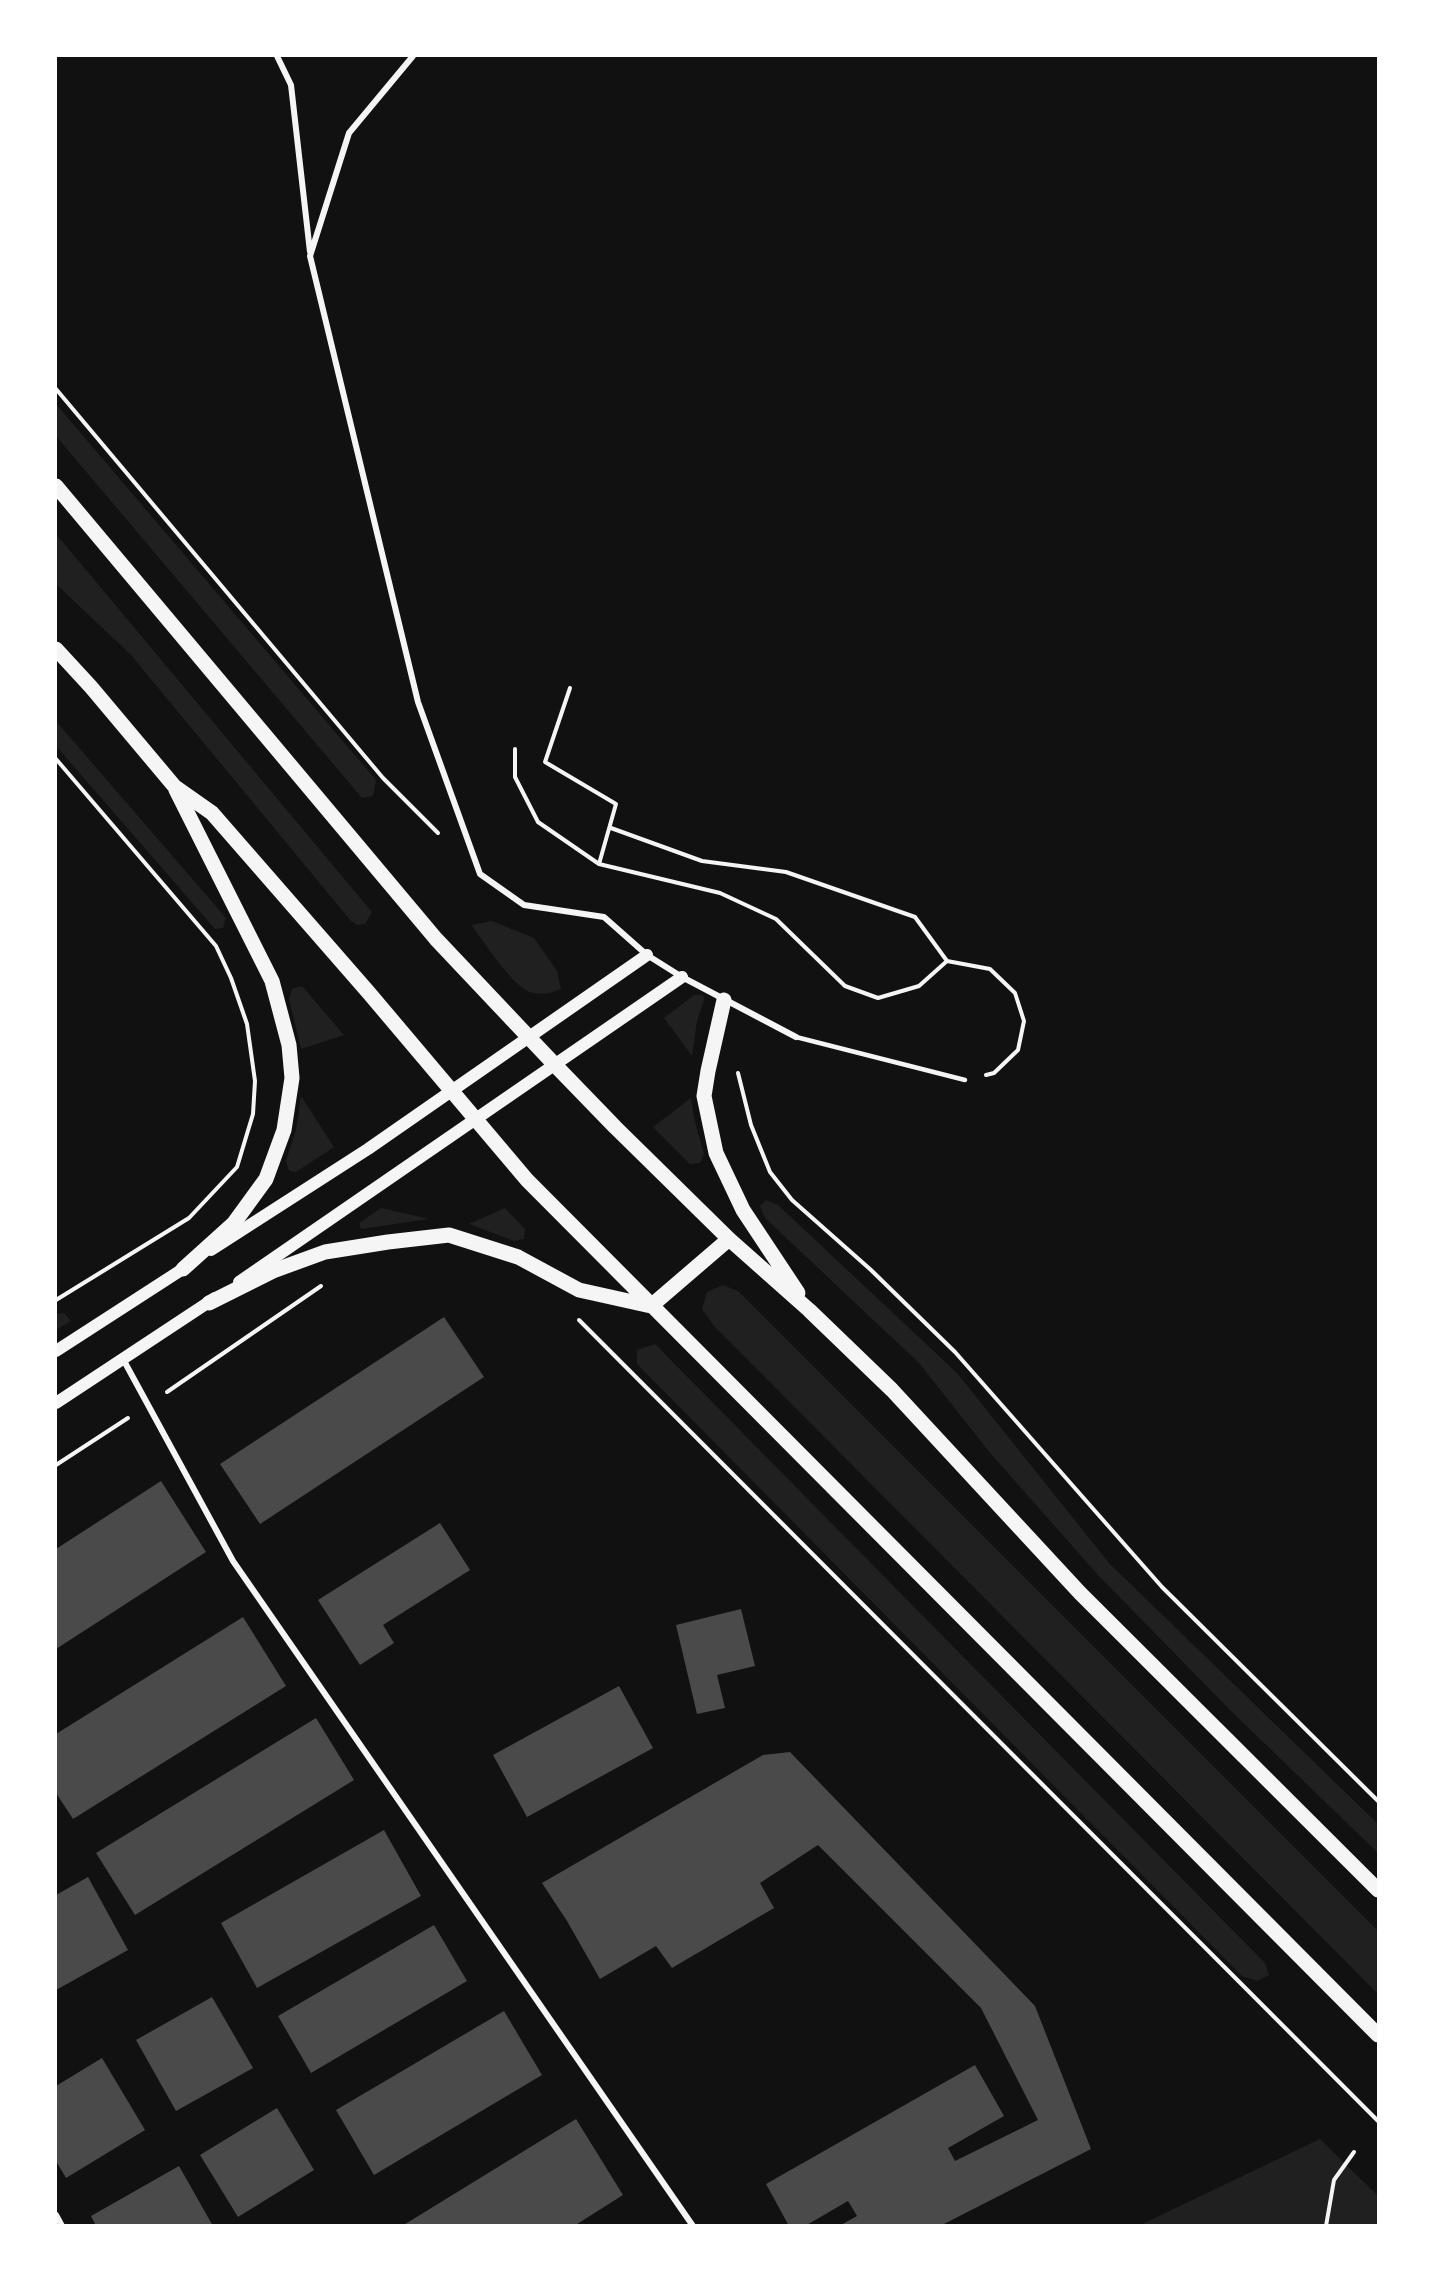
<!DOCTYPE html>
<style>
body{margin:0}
#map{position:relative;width:1434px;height:2281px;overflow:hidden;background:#111;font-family:"Public Sans",sans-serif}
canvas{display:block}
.frame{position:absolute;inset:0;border:57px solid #fff;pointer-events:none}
</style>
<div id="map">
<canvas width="1434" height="2281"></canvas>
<div class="frame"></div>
</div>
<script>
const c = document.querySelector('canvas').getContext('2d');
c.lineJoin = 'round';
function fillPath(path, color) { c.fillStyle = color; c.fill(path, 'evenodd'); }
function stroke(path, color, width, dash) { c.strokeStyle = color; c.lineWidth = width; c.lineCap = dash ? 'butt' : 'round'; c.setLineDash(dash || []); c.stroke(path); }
const green = new Path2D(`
 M56,404L376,780L373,796L362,798L56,436Z
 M56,534L372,912L365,924L357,925L351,921L131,655L56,584Z
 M56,721L226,918L223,928L215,929L56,746Z
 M492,921L534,938L557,971L561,989C551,993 544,995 533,993C513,989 484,941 471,925Z
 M302,986L344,1035L301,1049L289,999L292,989Z
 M694,995H703L704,1000L697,1021L692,1056L664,1018Z
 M301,1096L334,1147L296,1172L289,1171L286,1161L296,1130Z
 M691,1098L694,1118L704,1154L700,1163L690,1164L653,1127Z
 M766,1200L778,1205L957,1373L1109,1563L1378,1824V1853L1229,1709L1098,1575L991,1454L919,1363L765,1218L760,1206Z
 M381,1208L429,1219L361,1229L359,1223Z
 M505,1208L525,1229L524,1239L514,1241L469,1224Z
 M723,1285L738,1291L1378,1931V1994L714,1326L702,1309L707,1292Z
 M64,1313L71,1321L56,1330V1314Z
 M655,1344L1265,1963L1269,1975L1257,1981L1242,1976L637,1364V1350Z
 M1320,2139L1378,2196V2225L1138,2226Z`);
const building = new Path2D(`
 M444,1317L484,1377L260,1524L220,1464Z
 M161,1481L206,1552L56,1649V1549Z
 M440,1523L470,1570L383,1625L394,1643L360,1665L318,1600Z
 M741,1609L755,1666L717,1675L725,1708L697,1714L676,1625Z
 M243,1617L286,1686L73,1819L56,1793V1734Z
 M619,1686L653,1748L527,1817L493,1755Z
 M316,1718L354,1780L135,1915L96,1853Z
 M790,1752L1035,2006L1091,2149L940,2226H839L857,2216L848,2201L805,2226H789L766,2184L975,2065L1004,2116L948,2148L955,2161L1038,2120L981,2008L818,1845L760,1883L774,1908L672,1968L656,1946L600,1979L567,1921L542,1883L763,1755Z
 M384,1830L421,1896L257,1988L221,1923Z
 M88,1877L128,1950L56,1990V1895Z
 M434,1925L467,1981L311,2073L278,2016Z
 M212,1997L253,2068L176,2111L136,2040Z
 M504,2011L542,2075L374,2175L336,2110Z
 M102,2058L145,2130L66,2178L56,2161V2086Z
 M277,2108L314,2170L238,2217L200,2155Z
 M576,2119L623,2195L574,2226H402Z
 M179,2166L213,2226H96L91,2216Z`);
const path = new Path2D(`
 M56,389L383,778L438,833
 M570,688L545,762L616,804L599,864
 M515,749V777L538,822L599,864L720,893L776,919L845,986L878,998L919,986L947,961
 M56,759L216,946L231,978L247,1024L255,1081L253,1114L237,1167L189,1218L56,1300
 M611,828L702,861L786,872L915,917L947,961L990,969L1015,993L1024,1021L1018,1050L994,1073L986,1075
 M738,1073L751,1125L770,1172L792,1200L871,1270L955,1352L1162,1587L1378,1801
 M579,1320L1378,2121
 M167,1392L321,1286
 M56,1465L128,1418
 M1326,2226L1334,2180L1354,2152`);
const service = new Path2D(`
 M796,1037L965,1080`);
const minor = new Path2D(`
 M277,56L291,85L310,252
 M413,56L349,133L310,256L418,702L480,874L524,905L604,917L647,955L682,977L796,1037
 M123,1359L233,1561L693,2226
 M56,2215L62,2226`);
const secondary = new Path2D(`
 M211,1250L368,1149L647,955
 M239,1282L682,977
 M56,1351L189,1265
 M56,1403L215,1298`);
const primary = new Path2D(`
 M56,486L436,939L555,1065L615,1127L729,1239L809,1310L892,1390L1080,1593L1378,1890
 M56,649L91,687L175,787L212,813L369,993L527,1180L1378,2035
 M176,790L272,981L289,1045L292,1078L284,1130L266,1179L234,1223L183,1269
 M724,1000L708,1071L704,1096L716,1153L743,1210L798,1293
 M209,1303L273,1271L325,1252L388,1242L449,1235L518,1257L579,1290L651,1306
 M651,1306L729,1239`);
fillPath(green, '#202020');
fillPath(building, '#4a4a4a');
stroke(path, '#f5f5f5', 4);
stroke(service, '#f5f5f5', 4.5);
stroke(minor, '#f5f5f5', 6);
stroke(secondary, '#f5f5f5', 12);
stroke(primary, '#f5f5f5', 15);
</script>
